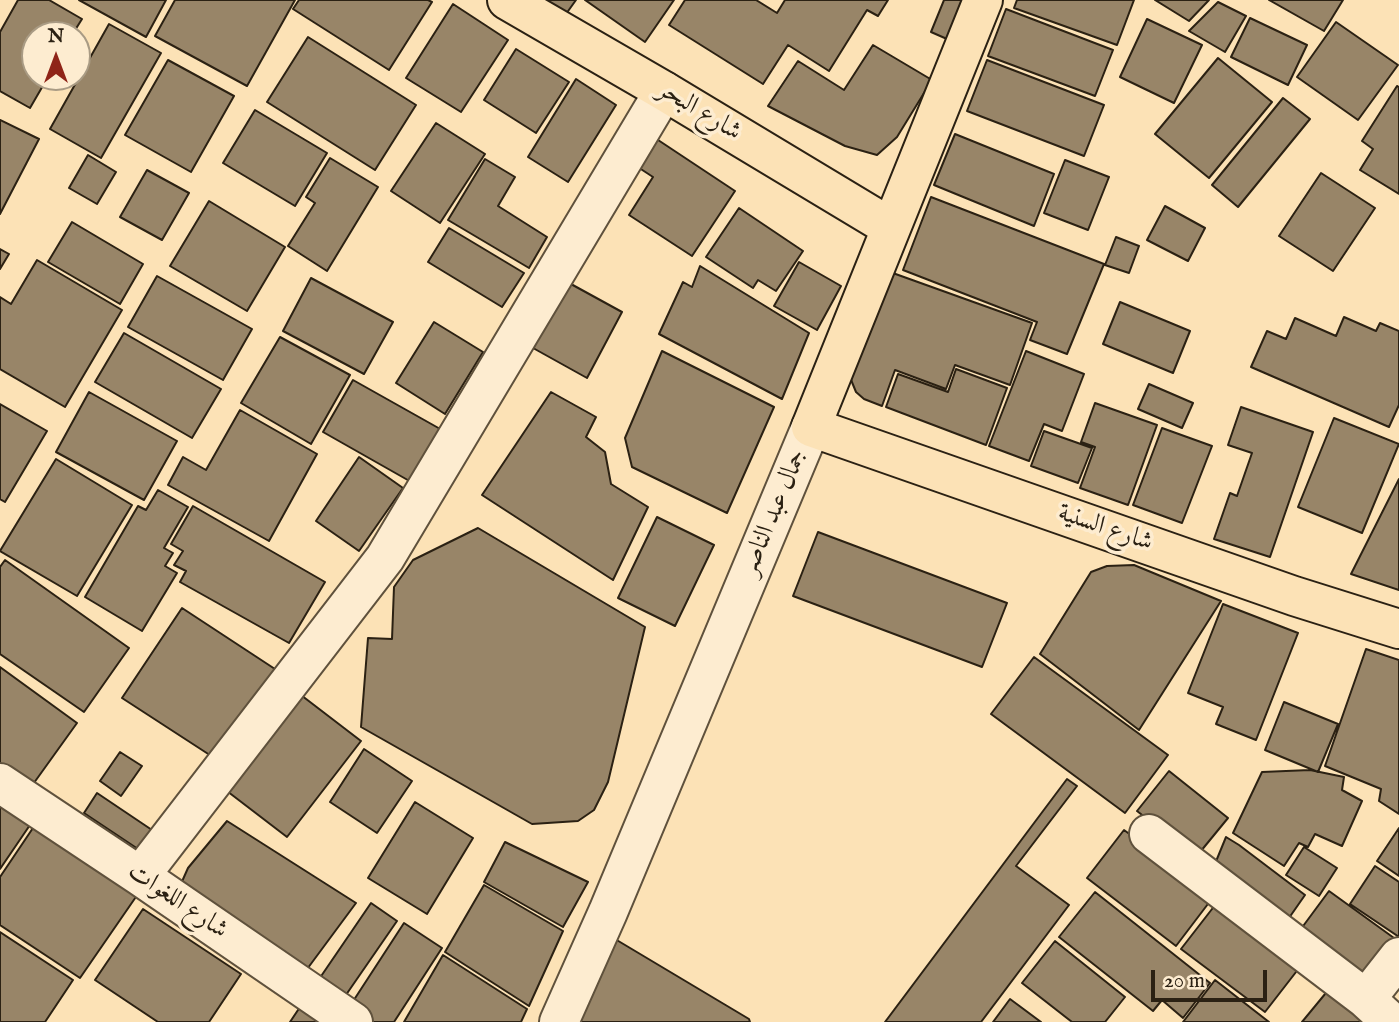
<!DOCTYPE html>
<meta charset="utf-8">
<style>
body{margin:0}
#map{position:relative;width:1399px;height:1022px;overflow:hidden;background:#fce2b6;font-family:"IM FELL English",serif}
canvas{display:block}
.north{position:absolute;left:21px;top:21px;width:70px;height:70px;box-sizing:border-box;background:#fdecd0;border:2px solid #a99b84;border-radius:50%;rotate:0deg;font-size:19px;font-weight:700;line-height:28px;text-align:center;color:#2b2113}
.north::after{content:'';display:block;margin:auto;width:24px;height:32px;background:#8f2418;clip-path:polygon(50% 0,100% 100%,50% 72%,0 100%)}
.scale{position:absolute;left:1151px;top:970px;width:116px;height:32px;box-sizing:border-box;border:4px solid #2b2113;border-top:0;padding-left:9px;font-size:21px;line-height:24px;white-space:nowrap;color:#2b2113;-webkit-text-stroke:5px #fdecd0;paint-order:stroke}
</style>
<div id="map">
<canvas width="1399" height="1022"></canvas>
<div class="north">N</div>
<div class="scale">20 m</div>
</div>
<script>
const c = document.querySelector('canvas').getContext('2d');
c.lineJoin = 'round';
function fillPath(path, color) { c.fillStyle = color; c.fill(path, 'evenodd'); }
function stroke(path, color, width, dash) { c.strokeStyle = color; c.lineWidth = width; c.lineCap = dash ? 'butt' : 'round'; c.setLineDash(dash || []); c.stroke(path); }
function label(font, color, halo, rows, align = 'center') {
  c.font = font + ' "IM FELL English",Amiri,serif'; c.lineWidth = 7; c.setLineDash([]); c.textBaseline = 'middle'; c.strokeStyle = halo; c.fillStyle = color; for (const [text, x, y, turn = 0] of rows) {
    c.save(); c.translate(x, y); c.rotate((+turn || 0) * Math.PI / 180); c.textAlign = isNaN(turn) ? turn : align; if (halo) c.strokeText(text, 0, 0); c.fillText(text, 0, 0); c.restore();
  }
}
const building = new Path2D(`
 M18,0H49L82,19L72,35H35V77H48L30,108L0,91V32Z
 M79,0H166L146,37Z
 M175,0H295L247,86L155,36Z
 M299,0H428L432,2L389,70L293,9Z
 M544,0H576L566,14Z
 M585,0H674L645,42Z
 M685,0H756L777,13L785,0H888L878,16L867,10L829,71L788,45L763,84L669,25Z
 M944,0H963L947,39L931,32Z
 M1017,0H1134L1117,45L1014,8Z
 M1155,0H1209L1189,21Z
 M1269,0H1343L1324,31Z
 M1218,2L1246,16L1225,52L1189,31Z
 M453,4L508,40L461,112L406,78Z
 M1006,9L1113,50L1095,96L988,56Z
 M1250,18L1307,45L1288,85L1231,57Z
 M1147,19L1202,45L1174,103L1120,77Z
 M1336,22L1398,65L1358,120L1297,77Z
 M109,24L161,53L101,158L50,129Z
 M308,37L416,105L375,170L267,102Z
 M873,45L932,80L897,137L877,155L845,146L768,106L798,61L844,90Z
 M516,49L569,82L536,133L484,100Z
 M1218,58L1272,102L1209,178L1155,134Z
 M168,60L234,96L191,172L125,135Z
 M987,60L1104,105L1084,156L967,111Z
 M576,79L616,105L568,182L528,157Z
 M1397,86L1399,87V194L1360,170L1373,149L1362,141Z
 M1283,98L1310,119L1238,207L1212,185Z
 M255,110L327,153L295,206L223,163Z
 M0,120L39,139L0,214Z
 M436,123L485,154L440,223L391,191Z
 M646,132L735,191L692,256L629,215L653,177L627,160Z
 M955,134L1054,174L1034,226L934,185Z
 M88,155L116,172L97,204L69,188Z
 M330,158L378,187L327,271L288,246L315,203L306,197Z
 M485,159L515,177L498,206L547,237L529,268L448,220Z
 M1065,160L1109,177L1088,230L1044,213Z
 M147,170L189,193L162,240L120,217Z
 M1321,173L1375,208L1333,271L1279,236Z
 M931,197L1104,264L1067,354L1030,340L1037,322L903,270Z
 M209,201L285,247L247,311L170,266Z
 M1165,206L1205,228L1188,261L1147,240Z
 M739,208L803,251L776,291L758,280L753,288L706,257Z
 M72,222L143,264L120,304L48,262Z
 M449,228L524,273L502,307L428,262Z
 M1116,237L1139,246L1129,273L1105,265Z
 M0,249L9,254L0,269Z
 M37,260L122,310L65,407L0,369V297L11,304Z
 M799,262L841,286L817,330L774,306Z
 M700,266L809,333L782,399L659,334L683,282L692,287Z
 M890,272L1032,323L1010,385L955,365L946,389L895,370L882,406L864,399L856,392L847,370Z
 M157,276L252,329L223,380L128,327Z
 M311,278L393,322L364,374L283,331Z
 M560,278L622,312L587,378L524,343Z
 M1120,302L1190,331L1173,373L1103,344Z
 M1344,317L1376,331L1380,323L1399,331V405L1389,427L1251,367L1267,331L1286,339L1295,318L1336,336Z
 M434,322L483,352L445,414L396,383Z
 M124,333L221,389L192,438L95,382Z
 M280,337L350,375L311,444L241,403Z
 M662,351L774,407L727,513L632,467L625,438Z
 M1026,351L1084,374L1062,431L1044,424L1029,461L989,446Z
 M956,369L1007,388L986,445L886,407L898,374L948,392Z
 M353,380L442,430L413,483L323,432Z
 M1149,384L1193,403L1182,428L1138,409Z
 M89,392L177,441L144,500L56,452Z
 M551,392L596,417L586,437L605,452L611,484L648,507L613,580L482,495Z
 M1095,403L1157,425L1128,505L1080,488L1095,447L1081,442Z
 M0,404L47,431L5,502L0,499Z
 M1241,407L1313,432L1270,557L1214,539L1230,493L1237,496L1252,453L1228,445Z
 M240,410L317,454L269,541L168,485L183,457L206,470Z
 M1334,418L1399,444L1362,533L1298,507Z
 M1162,428L1212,446L1182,523L1133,505Z
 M1044,431L1092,448L1078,483L1031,466Z
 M359,457L403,488L359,551L316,521Z
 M56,459L132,505L77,596L0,551Z
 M1399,479V590L1351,574Z
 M158,490L188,507L164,548L173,553L165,566L177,573L142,631L85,597L138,506L146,510Z
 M193,506L325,582L289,643L180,582L186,571L174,565L183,551L171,544Z
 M657,517L714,545L675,626L618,598Z
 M478,528L645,627L608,782L594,810L578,821L532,824L361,727L368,638L392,639L394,587L413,560Z
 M818,532L1007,603L982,667L793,596Z
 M5,560L129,648L84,712L0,654V567Z
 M1134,565L1221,601L1139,730L1040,654L1091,572L1107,566Z
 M1223,604L1298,633L1256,740L1216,724L1223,707L1188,693Z
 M182,608L278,671L219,761L122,698Z
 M1366,649L1399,660V814L1379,801L1381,789L1325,766Z
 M1034,657L1168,755L1125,813L991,714Z
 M0,667L77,723L26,794L0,776Z
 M297,692L361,741L287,837L223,788Z
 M1284,702L1338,724L1318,772L1265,750Z
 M364,749L412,781L377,833L330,802Z
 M120,752L142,766L121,796L100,781Z
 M1310,770L1344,777L1342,790L1362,801L1342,846L1315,834L1308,847L1299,843L1284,866L1233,833L1262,772Z
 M1169,771L1228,818L1196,857L1137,811Z
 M1067,779L1077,786L1016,866L1069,905L981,1022H885Z
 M97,793L152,830L138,849L84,813Z
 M0,801L32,822L0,869Z
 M415,802L473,838L427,914L368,878Z
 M227,821L356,903L299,980L180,886L188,868Z
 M37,822L140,891L80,978L0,925V877Z
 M1399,828V876L1377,861Z
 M1124,830L1214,896L1176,946L1087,878Z
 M1226,837L1239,845L1305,895L1282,928L1210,876Z
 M505,842L588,882L563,927L484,882Z
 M1304,847L1337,868L1319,896L1286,875Z
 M1375,866L1399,882V937L1350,904Z
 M484,885L563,931L529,1006L445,952Z
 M1329,891L1394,938L1360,984L1295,937Z
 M1095,892L1210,983L1183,1018L1162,1000L1153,1011L1059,937Z
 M1219,900L1303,963L1265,1012L1181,949Z
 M371,903L397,921L339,1005L313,988Z
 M143,909L241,974L209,1022H158L95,980Z
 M404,923L442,948L394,1022H368L348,1009Z
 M0,932L73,980L45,1022H0Z
 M615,939L749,1019L750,1022H577Z
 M1055,941L1125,997L1105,1022H1072L1022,983Z
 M443,955L527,1009L521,1022H404Z
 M1215,980L1269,1022H1183Z
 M1330,988L1365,1022H1302Z
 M1010,999L1041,1022H993Z
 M304,1001L334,1022H290Z`);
const minor = new Path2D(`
 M0,783L140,876L353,1022
 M1149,834L1366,999L1399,957
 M140,876L385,558L664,91
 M1366,999L1391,1022
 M559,1022L608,912L811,427`);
const major = new Path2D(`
 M507,0L664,91L890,227
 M983,0L811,427L1294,596L1399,629`);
const streetNames = [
 ["شارع البحر",699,112,31],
 ["جمال عبد الناصر",775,513,-67],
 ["شارع السنية",1105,529,19],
 ["شارع اللغوات",177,902,34]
];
fillPath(building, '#988568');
stroke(building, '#2b2113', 2);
stroke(minor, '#5f513c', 42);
stroke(major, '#2b2113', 42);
stroke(minor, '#fdecd0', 38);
stroke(major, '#fce2b6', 38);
label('26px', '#2b2113', '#fdecd0', streetNames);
</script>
